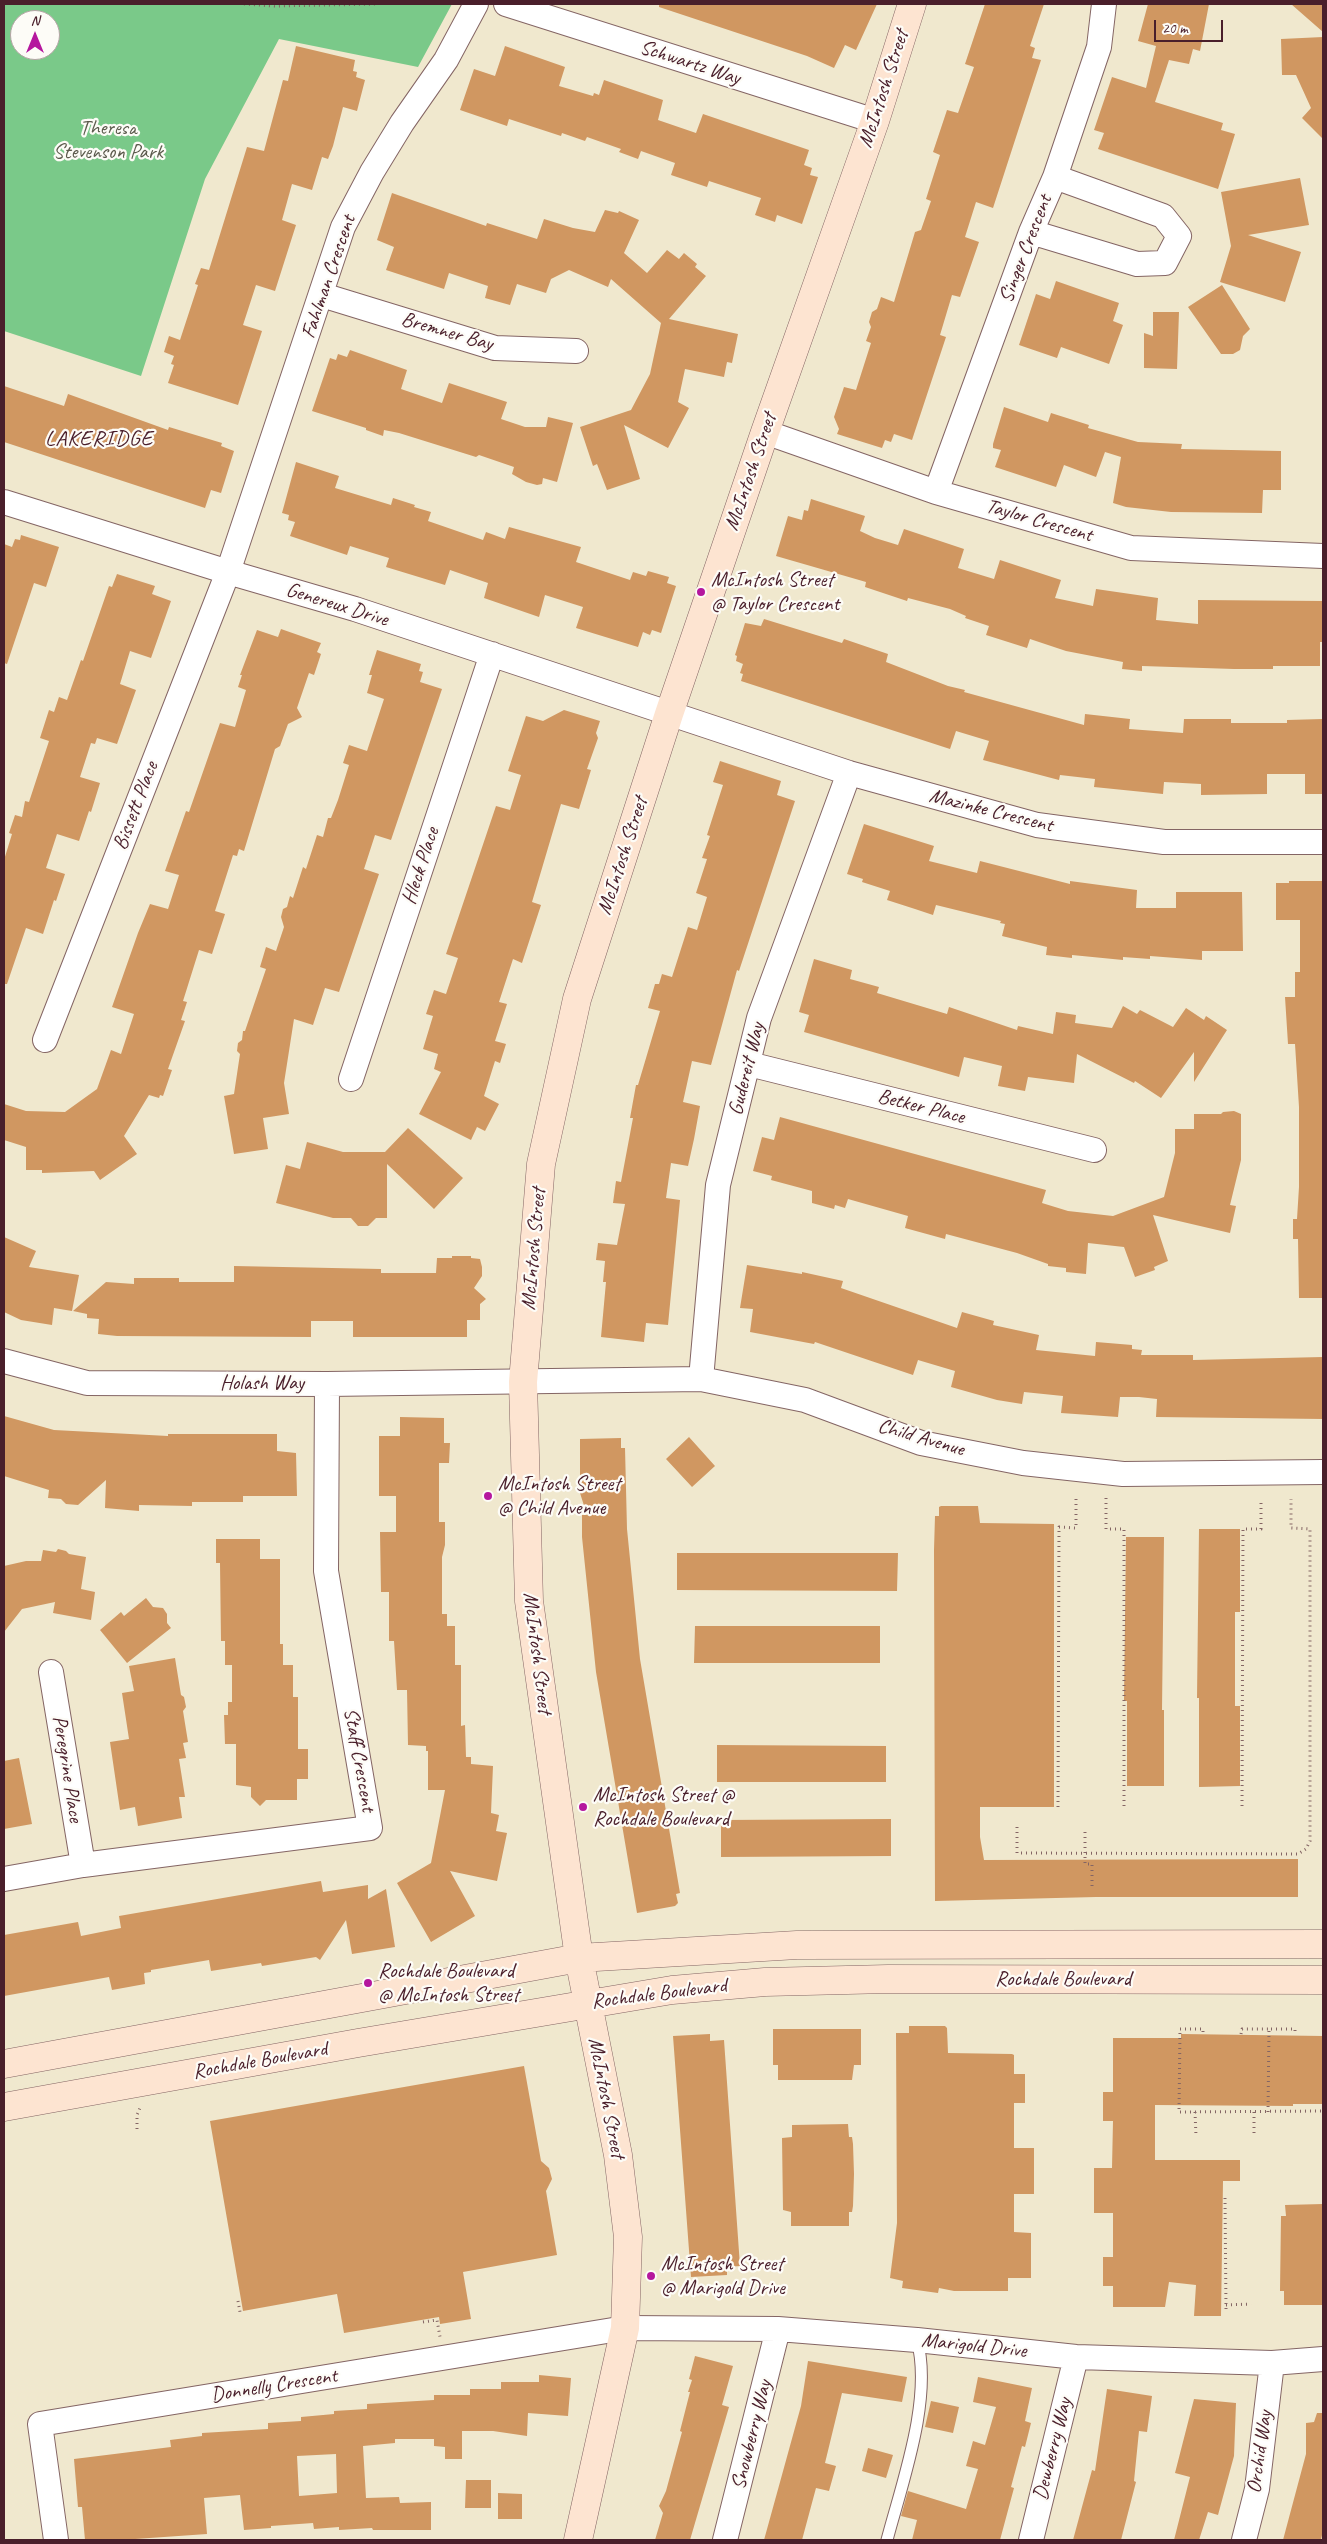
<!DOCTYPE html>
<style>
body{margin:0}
#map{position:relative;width:1327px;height:2544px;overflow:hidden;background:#f0e8ce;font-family:Caveat,sans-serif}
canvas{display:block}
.frame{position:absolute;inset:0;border:5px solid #4a1f2b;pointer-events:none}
.north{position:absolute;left:10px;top:10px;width:50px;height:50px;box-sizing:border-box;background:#fdfcf7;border:1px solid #b5a4a5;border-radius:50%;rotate:0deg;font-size:14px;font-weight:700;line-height:20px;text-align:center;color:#4a1f2b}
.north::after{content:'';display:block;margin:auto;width:18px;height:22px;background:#b5179e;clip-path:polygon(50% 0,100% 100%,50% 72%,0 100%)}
.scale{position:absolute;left:1154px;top:20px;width:69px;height:22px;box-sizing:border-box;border:2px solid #4a1f2b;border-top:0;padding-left:6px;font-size:15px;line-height:18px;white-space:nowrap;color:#4a1f2b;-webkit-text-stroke:4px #fdfcf7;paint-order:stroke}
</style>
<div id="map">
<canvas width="1327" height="2544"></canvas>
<div class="frame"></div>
<div class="north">N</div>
<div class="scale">20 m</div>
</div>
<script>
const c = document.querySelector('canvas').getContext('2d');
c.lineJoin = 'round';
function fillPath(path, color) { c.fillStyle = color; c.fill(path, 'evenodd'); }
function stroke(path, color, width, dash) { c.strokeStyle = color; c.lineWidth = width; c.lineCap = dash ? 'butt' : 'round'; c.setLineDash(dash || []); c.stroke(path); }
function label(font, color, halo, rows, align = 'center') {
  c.font = font + ' Caveat,sans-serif'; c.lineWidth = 4.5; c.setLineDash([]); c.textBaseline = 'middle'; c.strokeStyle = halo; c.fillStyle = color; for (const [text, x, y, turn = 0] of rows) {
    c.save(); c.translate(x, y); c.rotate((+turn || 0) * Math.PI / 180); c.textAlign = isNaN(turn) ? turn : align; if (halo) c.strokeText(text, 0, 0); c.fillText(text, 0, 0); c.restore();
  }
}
const green = new Path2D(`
 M4,4H452L418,67L279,39L205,179L141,376L4,331ZM20,20H50V50H20Z`);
const building = new Path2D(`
 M659,4H877L856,50L845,45L834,68L807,56L659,7Z
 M985,4H1044L1030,46L1035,48L1032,58L1041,60L993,208L976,202L965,237L979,242L960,297L952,295L940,335L946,337L912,440L894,434L891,442L885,440L882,448L837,434L839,429L834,417L844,387L856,390L871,343L866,341L871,327L869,322L872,312L877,309L881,297L894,302L915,232L921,230L931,201L926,199L940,155L933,152L947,110L958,113L974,67L965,64Z
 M1148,4H1209L1200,51L1193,49L1189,64L1169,60L1155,102L1223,123L1221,130L1235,134L1218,189L1098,149L1104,133L1094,130L1112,77L1146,88L1156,46L1138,41Z
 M1291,4H1323V32Z
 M1323,37V139L1302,118L1311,108L1296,75H1282L1281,39Z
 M296,46L355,60L353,71L357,72L356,77L365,80L357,111L343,107L333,146L328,159L322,157L312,190L292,184L282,220L296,225L275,291L256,285L243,325L262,331L238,405L168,383L174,365L171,364L174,356L164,352L169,336L180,340L198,285L195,284L201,268L209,270L247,147L264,151L283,80L288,81Z
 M505,46L565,67L559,86L593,96L594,93L599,95L604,80L663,100L658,120L696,133L703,114L809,150L804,165L812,168L810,175L818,177L802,224L777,215L775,222L755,215L761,198L709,181L707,187L671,175L675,163L641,151L638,159L619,152L621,149L587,137L585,141L562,133L561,136L509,119L507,126L460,110L474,69L495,76Z
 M1300,178L1309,225L1248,235L1301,252L1285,302L1220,282L1231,246L1221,192Z
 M392,193L486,226L487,223L537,239L544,219L573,228L595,232L605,210L618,213L619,211L639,220L624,253L647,273L667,250L679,259L684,253L697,264L695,267L706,276L669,319L738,334L732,363L727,362L724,377L685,369L678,402L689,408L668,448L624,425L640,479L607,490L597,464L593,466L580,427L631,410L650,374L661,323L611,279L608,287L569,270L551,279L546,293L517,284L510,305L485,298L488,286L449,273L444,289L386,270L394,247L377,240Z
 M1056,281L1119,303L1113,321L1123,325L1109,364L1061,347L1057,358L1019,345L1036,294L1050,299Z
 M1222,285L1250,329L1243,336L1240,350L1233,354H1221L1188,307Z
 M1153,312H1179L1177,369L1144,368V333L1153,336Z
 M350,350L407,370L401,389L442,403L449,383L507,402L501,419L525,427H546L548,417L573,423L557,482L543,478L542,484L537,485L526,482L512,474L514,467L479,455L476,457L399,433L384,430L383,436L366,430V428L312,411L330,358L336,360L338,354L347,357Z
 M4,386L64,406L68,394L168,430L169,427L222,443L221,446L234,451L221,493L211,490L205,508L4,442Z
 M1004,407L1048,422L1051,413L1089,425L1088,428L1138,442L1182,444L1181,449L1281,451V490H1263L1262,513L1171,512L1126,507L1113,503L1121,457L1105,452L1096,477L1064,465L1056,487L995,467L1001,450L993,448V444Z
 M296,462L339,476L335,488L391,505L393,498L415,505L414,507L431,512L428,521L483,540L486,532L505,539L509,527L581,547L576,562L630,580L633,572L646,576L648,571L669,577L667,583L676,586L661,633L652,630L650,635L643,632L638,647L576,628L583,607L545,595L539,617L484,598L488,583L450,570L445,585L386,567L389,558L350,546L347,555L290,536L295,522L288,520L289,515L282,513Z
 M811,499L865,516L860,531L875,538L898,545L904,529L964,549L958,568L994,579L1000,560L1061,580L1055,598L1093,606L1096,589L1158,598L1156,620L1198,624V600L1323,601V642H1320V666H1273V669H1234L1142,666V671L1122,669L1123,662L1066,651L1030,639L1027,648L986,635L989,626L965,618L966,616L950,609L908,598L907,601L865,587L866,582L776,556L788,516L802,520L804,510L808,511Z
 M21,535L59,547L46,587L34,583L7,664L4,663V544L12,547L15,539L20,540Z
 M117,574L155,586L152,594L171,601L151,658L130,651L120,684L136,690L117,744L97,738L95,744L91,743L80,777L100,783L91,812L89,811L79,841L57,834L46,868L65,874L56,901L54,900L43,934L26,928L7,984H4V860L12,834L9,833L15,815L22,817L25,801L29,802L49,741L40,738L49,710L54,712L59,697L67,700L81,660L83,661L109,586L112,587Z
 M764,619L842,643L844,639L888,654L886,662L948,686L965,690L964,692L1084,725L1085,714L1130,719L1129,729L1183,733L1184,719H1231V723H1287V720L1323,719V794H1305V774H1267V794L1201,795V784L1164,782L1163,794L1094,787L1095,779L1060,775L1059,780L983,760L989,741L956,731L950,749L741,681L743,674L740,673L743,664L736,661L737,656L735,655L745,623L761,626Z
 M281,629L321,643L317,652L321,654L314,675L309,673L297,708L302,717L288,724L280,746L275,749L244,851L239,849L237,856L233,855L215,911L225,914L212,954L199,950L183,1001L187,1002L181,1020L185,1021L168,1069L172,1070L163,1096L160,1095L159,1098L149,1095L124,1136L137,1154L100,1180L94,1171L42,1173V1170H26V1147L4,1140V1104L26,1111L65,1112L97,1089L111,1050L121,1054L134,1014L112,1007L138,933L150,904L168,909L179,875L165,871L186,811L189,812L220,723L235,727L246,690L238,687L242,675H240L257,630L278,637Z
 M377,650L421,664L419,671L423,672L420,682L442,689L391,840L375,835L364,869L379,874L339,992L325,988L313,1025L294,1019L284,1083L289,1114L263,1118L268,1149L234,1154L224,1096L234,1094L240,1054L237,1051L238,1043L242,1040L243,1031H245L266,969L260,967L266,947L276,951L284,927L281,917L283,909L287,907L290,896L293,898L303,867L306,869L317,835L323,837L328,818H331L338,800L349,765L343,763L349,745L367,751L384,699L367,693L372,675H369Z
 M564,710L600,721L596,733L598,738L587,769L591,770L579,809L561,804L532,902L541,905L522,963L513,959L499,1002L507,1004L495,1041L506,1044L500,1063L495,1061L484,1096L499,1104L485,1131L477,1127L471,1140L419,1114L441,1072L434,1069L438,1054L423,1049L433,1016L426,1014L434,990L446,994L458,958L446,954L496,806L510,810L521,775L508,771L526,716L543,721Z
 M720,761L781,781L777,795L795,801L739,971L737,970L711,1065L692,1061L683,1102L700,1106L694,1139L688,1166L671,1163L666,1198L680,1200L668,1325L646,1323L644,1342L601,1337L606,1282H603L605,1261L596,1260L598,1243L617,1245L625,1204L613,1203L616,1181L621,1182L633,1118H630L636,1085H638L660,1011L648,1008L655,984H659L662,974L672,977L688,927L697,930L707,897L696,893L707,859L702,858L710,836L707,835L723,785L713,782Z
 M864,824L934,846L929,861L977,873L980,861L1070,884V881L1137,890L1136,908H1176V892H1242L1243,951H1202V960L1150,956V959L1123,957V960L1072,955V958L1046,955L1047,947L1002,936L1005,924L1000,923L1001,921L936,905L933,915L915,909L887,900L890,891L862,882L863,879L847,874Z
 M1289,881H1323V1298H1299L1298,1239H1293V1219H1297L1299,1187V1107L1295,1044H1288L1285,997H1295V972H1300V920H1276V883H1289Z
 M814,959L852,970L850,979L879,987L877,993L947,1014L949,1007L1017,1030L1018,1026L1053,1034L1056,1012L1076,1015L1075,1023L1112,1028L1123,1006L1137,1014L1140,1010L1173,1027L1186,1008L1204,1020L1206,1016L1227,1030L1194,1082V1052L1161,1098L1135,1081L1134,1083L1077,1054L1074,1083L1028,1077L1025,1091L998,1086L1002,1066L964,1057L959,1077L804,1032L809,1015L799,1012Z
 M1234,1111L1241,1114V1160L1230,1205L1236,1206L1230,1233L1153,1215L1168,1261L1154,1267L1155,1270L1135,1277L1124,1247L1088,1243L1086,1274L1066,1272V1268L1048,1266V1264L1017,1253L946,1234L945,1239L905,1228L908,1216L848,1199L845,1208L835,1205L834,1209L812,1203V1191L771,1180L772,1176L753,1171L762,1137L774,1140L780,1117L1046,1190L1042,1203L1068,1211L1113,1216L1164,1197L1175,1153V1129H1194V1114H1221L1223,1112Z
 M408,1128L463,1178L434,1209L387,1164V1218H376L368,1226H358L351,1218H333L276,1203L286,1165L300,1169L307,1142L343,1152H385Z
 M4,1237L36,1251L29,1267L79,1275L72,1311L54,1308L52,1325L21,1320L4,1312Z
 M452,1256H471V1258L480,1259L482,1267V1276L474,1288L486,1299L480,1304V1320H467V1337H353V1321H311V1337L117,1336L98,1334L99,1319L87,1318V1314L73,1311L106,1282L134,1284V1278H179V1282H234V1266L381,1269V1273H436L437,1258H452Z
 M747,1265L802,1274V1272L843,1281L841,1288L957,1328L962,1312L994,1321L993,1325L1039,1335L1036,1350L1095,1356L1096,1342L1132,1345V1349L1142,1350L1141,1355H1193V1360L1323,1357V1419L1156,1417L1157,1399L1139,1397H1120L1118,1417L1061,1413L1063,1396L1024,1392L1022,1404L997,1400L951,1387L955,1371L918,1360L913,1375L815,1342L814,1344L750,1332L753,1309L740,1308Z
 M4,1416L54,1430L168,1436V1434H277V1451L296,1453L297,1496H243V1502H192V1506L139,1505V1511L105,1508L106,1480L78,1505L66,1504L61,1499L48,1498L49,1490L4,1476Z
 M400,1417L444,1418V1443H450L449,1463H439V1522H445V1545L442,1557V1614H447V1626H455V1665H461V1726L465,1725L466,1757H471V1764L493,1766L491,1813L499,1815L496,1831L507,1833L497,1881L450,1871L475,1916L431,1942L397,1883L431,1863L445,1790H428V1751H426V1746L408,1745L407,1690H397L394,1641H389V1592H381L380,1532H396V1496H379V1436H400Z
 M689,1437L715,1466L692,1487L666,1459Z
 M621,1438V1448H625L627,1529L640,1659L680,1893L676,1894L678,1903L675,1906L637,1913L596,1672L582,1537V1515H587L580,1493V1439Z
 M941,1506H978L980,1523L1054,1524V1807H980V1837L984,1860L1298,1859V1897H1096L935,1901L934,1550L935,1516H939V1507Z
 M1199,1529H1240V1612H1235V1706H1240V1786L1199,1787V1698H1197Z
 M1126,1537H1164L1162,1710H1164V1786H1127V1701H1124Z
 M216,1539H260V1559H280V1644H283V1665H293V1697H298V1749H308V1779H297V1800H266L260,1806L251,1797V1787L236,1785V1744H225L224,1715H228V1702H232V1665H225V1641H221L220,1563H216Z
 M58,1549L66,1551L69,1554L86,1557L81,1589L95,1592L91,1620L53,1613L55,1602L22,1609L4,1632V1566L26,1561H41L43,1550L56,1552Z
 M677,1553H898L897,1591L677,1590Z
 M146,1598L153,1607L163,1608L167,1614V1623L171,1628L127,1663L100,1630L121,1612L124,1616Z
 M695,1626H880V1663H694Z
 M175,1658L181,1695L184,1697L186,1707L183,1711L188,1742L183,1743L186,1758L179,1759L185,1797H179L182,1818L138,1826L135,1807L120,1810L110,1742L129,1739L122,1693L134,1691L129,1666Z
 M717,1745L886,1746V1782H717Z
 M19,1758L32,1824L4,1829V1761Z
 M891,1819V1856L721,1857V1820Z
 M321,1881L323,1892L368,1885V1899L386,1889L395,1947L352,1954L346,1920L320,1960L316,1957L262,1966L261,1963L211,1971L209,1960L151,1970V1972L144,1973L145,1984L112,1990L109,1977L4,1996V1935L78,1922L81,1936L121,1928L119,1916Z
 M909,2026H945L947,2028L948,2053L1012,2054L1014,2055V2074H1025V2103H1014V2148H1034V2194H1014V2232L1031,2233V2278H1008V2291H954L939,2288L938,2293L902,2288L903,2281L890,2278L897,2223L896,2033H909Z
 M773,2029H861V2065H854L852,2080H778V2065H773Z
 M710,2034V2041L724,2040L740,2266L727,2267V2275L691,2277L673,2036Z
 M1181,2034L1323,2036V2104H1293V2106L1155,2105V2160H1240V2181H1223L1221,2316H1194L1196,2285L1169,2282L1165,2307H1113V2286H1103V2257H1113V2213H1094V2168H1112L1113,2121H1103V2092H1113V2038H1181Z
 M524,2066L541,2161L549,2168L552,2179L546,2191L557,2255L463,2272L471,2319L440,2324L439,2317L344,2333L337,2294L243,2311L210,2121Z
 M848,2124L849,2137H852L853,2144L854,2174L853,2206L852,2212H849V2226H791V2212L783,2210L782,2138L792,2137V2125Z
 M1323,2204V2305H1284V2291H1280L1281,2216H1286L1285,2205Z
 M695,2356L733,2366L722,2405L729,2407L690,2540H655L663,2513L659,2506L666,2491L682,2432L680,2431L690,2392H688L692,2380L689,2379Z
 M808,2361L907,2377L902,2402L842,2393L825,2463L836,2466L829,2491L816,2488L802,2540H764L801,2406Z
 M539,2375L571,2378L568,2416L528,2413L527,2436L493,2431H462V2459H445V2447L434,2446V2439H395V2443L363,2446L366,2498L399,2497L400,2503L431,2502V2530H373L372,2528L339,2530V2527L314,2529L313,2523L271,2526V2528L244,2530L240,2495L204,2498L207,2534L121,2540H85L82,2507H78L74,2459L171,2447L170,2440L202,2436V2433L268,2429V2423L301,2421V2417L334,2414V2411L367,2409V2404L434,2400V2395H470V2389H501V2382H539ZM336,2454L337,2493L299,2496L297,2456Z
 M978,2377L1032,2388L1025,2421L1031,2423L1025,2447L1022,2446L1011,2487L1014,2488L1000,2540H912L917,2520L901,2516L908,2491L966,2509L978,2469L966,2466L973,2441L985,2445L996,2407L973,2402Z
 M1107,2389L1152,2396L1147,2432L1139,2431L1134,2481L1136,2482L1121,2540H1073L1092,2470L1095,2471Z
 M1194,2399L1236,2403L1234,2456L1218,2515L1208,2512L1199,2540H1174L1190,2477L1175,2473Z
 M931,2401L959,2407L953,2433L925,2427Z
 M1317,2413H1323V2530L1321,2540H1283L1306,2454V2423L1314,2422Z
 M868,2448L893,2455L886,2478L862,2471Z
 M466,2480H491V2508H465Z
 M498,2493L522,2494V2519H498Z`);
const path = new Path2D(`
 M244,4L274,6L378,4
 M1106,1498V1529H1124V1806
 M1242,1806L1243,1529H1261V1499
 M1058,1807L1059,1527L1076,1528V1495
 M1017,1827V1853L1298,1854L1306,1849L1310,1841V1529L1291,1528V1499
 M1085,1832V1864H1092V1886
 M1203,2032V2029H1180L1179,2112L1323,2111
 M1241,2034L1242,2029H1269
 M1195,2112L1196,2136
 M1254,2112V2135
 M1268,2112L1269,2029H1295V2031
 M137,2129V2115L140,2108
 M1225,2198L1226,2309
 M238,2301L240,2312
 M1226,2305L1251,2304
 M423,2322L437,2320L440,2337`);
const lane = new Path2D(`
 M887,2540C902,2483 933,2398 917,2340`);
const street = new Path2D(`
 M506,4L875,121
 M1031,232L1137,264L1165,263L1179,236L1163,216L1055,177
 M322,295L495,348L576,351
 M765,432L936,492L1131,548L1323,556
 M936,492L1031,232L1055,177L1099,47L1104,4
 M4,502L228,572L355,609L849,773L1037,825L1164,842H1323
 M45,1040L228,572L343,227L372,172L402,123L446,60L476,4
 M749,1064L1094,1150
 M351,1079L492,654
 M4,1361L87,1383L327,1384L701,1379L805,1400L921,1443L1023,1463L1123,1474L1323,1472
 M701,1379L718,1185L759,1018L849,773
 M51,1672L83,1865
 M4,1879L83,1865L370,1828L326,1571L327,1384
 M56,2540L40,2424L625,2328L778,2329L917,2340L1076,2357L1272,2363L1323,2359
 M725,2540L778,2329
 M1031,2540L1076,2357
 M1244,2540L1257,2489L1272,2363`);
const secondary = new Path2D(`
 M4,2064L579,1958L797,1945L1323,1944
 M4,2107L358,2043L672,1990L765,1982L888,1979L1323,1980
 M578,2540L625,2328L628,2237L618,2155L579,1958L529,1601L523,1382L541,1164L577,999L669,714L765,432L875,121L912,4`);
const markers = [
 [701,592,5,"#b5179e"],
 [488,1496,5,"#b5179e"],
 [583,1807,5,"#b5179e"],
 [368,1983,5,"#b5179e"],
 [651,2276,5,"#b5179e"]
];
const streetNames = [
 ["Schwartz Way",690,63,18],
 ["McIntosh Street",884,89,-72],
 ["Singer Crescent",1026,249,-69],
 ["Fahlman Crescent",329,277,-71],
 ["Bremner Bay",447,332,16],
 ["McIntosh Street",751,472,-71],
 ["Taylor Crescent",1039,521,16],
 ["Genereux Drive",337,605,17],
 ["Bissett Place",136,806,-69],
 ["Mazinke Crescent",991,811,14],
 ["McIntosh Street",623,856,-72],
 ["Hleck Place",421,866,-72],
 ["Gudereit Way",747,1069,-76],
 ["Betker Place",921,1107,14],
 ["McIntosh Street",534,1249,-85],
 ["Holash Way",262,1383],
 ["Child Avenue",921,1438,16],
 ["McIntosh Street",537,1653,83],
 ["Staff Crescent",359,1760,80],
 ["Peregrine Place",67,1769,81],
 ["Rochdale Boulevard",1063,1979],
 ["Rochdale Boulevard",659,1994,-7],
 ["Rochdale Boulevard",260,2061,-10],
 ["McIntosh Street",606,2098,79],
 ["Marigold Drive",974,2346,6],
 ["Donnelly Crescent",274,2386,-9],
 ["Snowberry Way",752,2435,-76],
 ["Dewberry Way",1053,2449,-76],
 ["Orchid Way",1260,2452,-82]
];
const parkNames = [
 ["Theresa",108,128],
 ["Stevenson Park",108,152]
];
const poiNames = [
 ["McIntosh Street",711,580],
 ["@ Taylor Crescent",711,604],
 ["McIntosh Street",498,1484],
 ["@ Child Avenue",498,1508],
 ["McIntosh Street @",593,1795],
 ["Rochdale Boulevard",593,1819],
 ["Rochdale Boulevard",378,1971],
 ["@ McIntosh Street",378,1995],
 ["McIntosh Street",661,2264],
 ["@ Marigold Drive",661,2288]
];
const neighbourhoodNames = [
 ["LAKERIDGE",99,439]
];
fillPath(green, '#7ac989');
fillPath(building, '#d09761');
stroke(lane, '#846564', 13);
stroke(street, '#846564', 26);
stroke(secondary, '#846564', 29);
stroke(path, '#846564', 3, [1, 4]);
stroke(lane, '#fff', 11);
stroke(street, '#fff', 24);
stroke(secondary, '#fde4d1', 28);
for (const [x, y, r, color] of markers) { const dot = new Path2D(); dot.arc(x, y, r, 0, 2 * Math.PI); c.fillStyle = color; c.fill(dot); stroke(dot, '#fdfcf7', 2); }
label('21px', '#4a1f2b', '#fdfcf7', streetNames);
label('21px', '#5b5a4c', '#fdfcf7', parkNames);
label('21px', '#4a1f2b', '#fdfcf7', poiNames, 'left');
c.letterSpacing = '1px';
label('22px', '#4a1f2b', '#fdfcf7', neighbourhoodNames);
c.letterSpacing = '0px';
</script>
